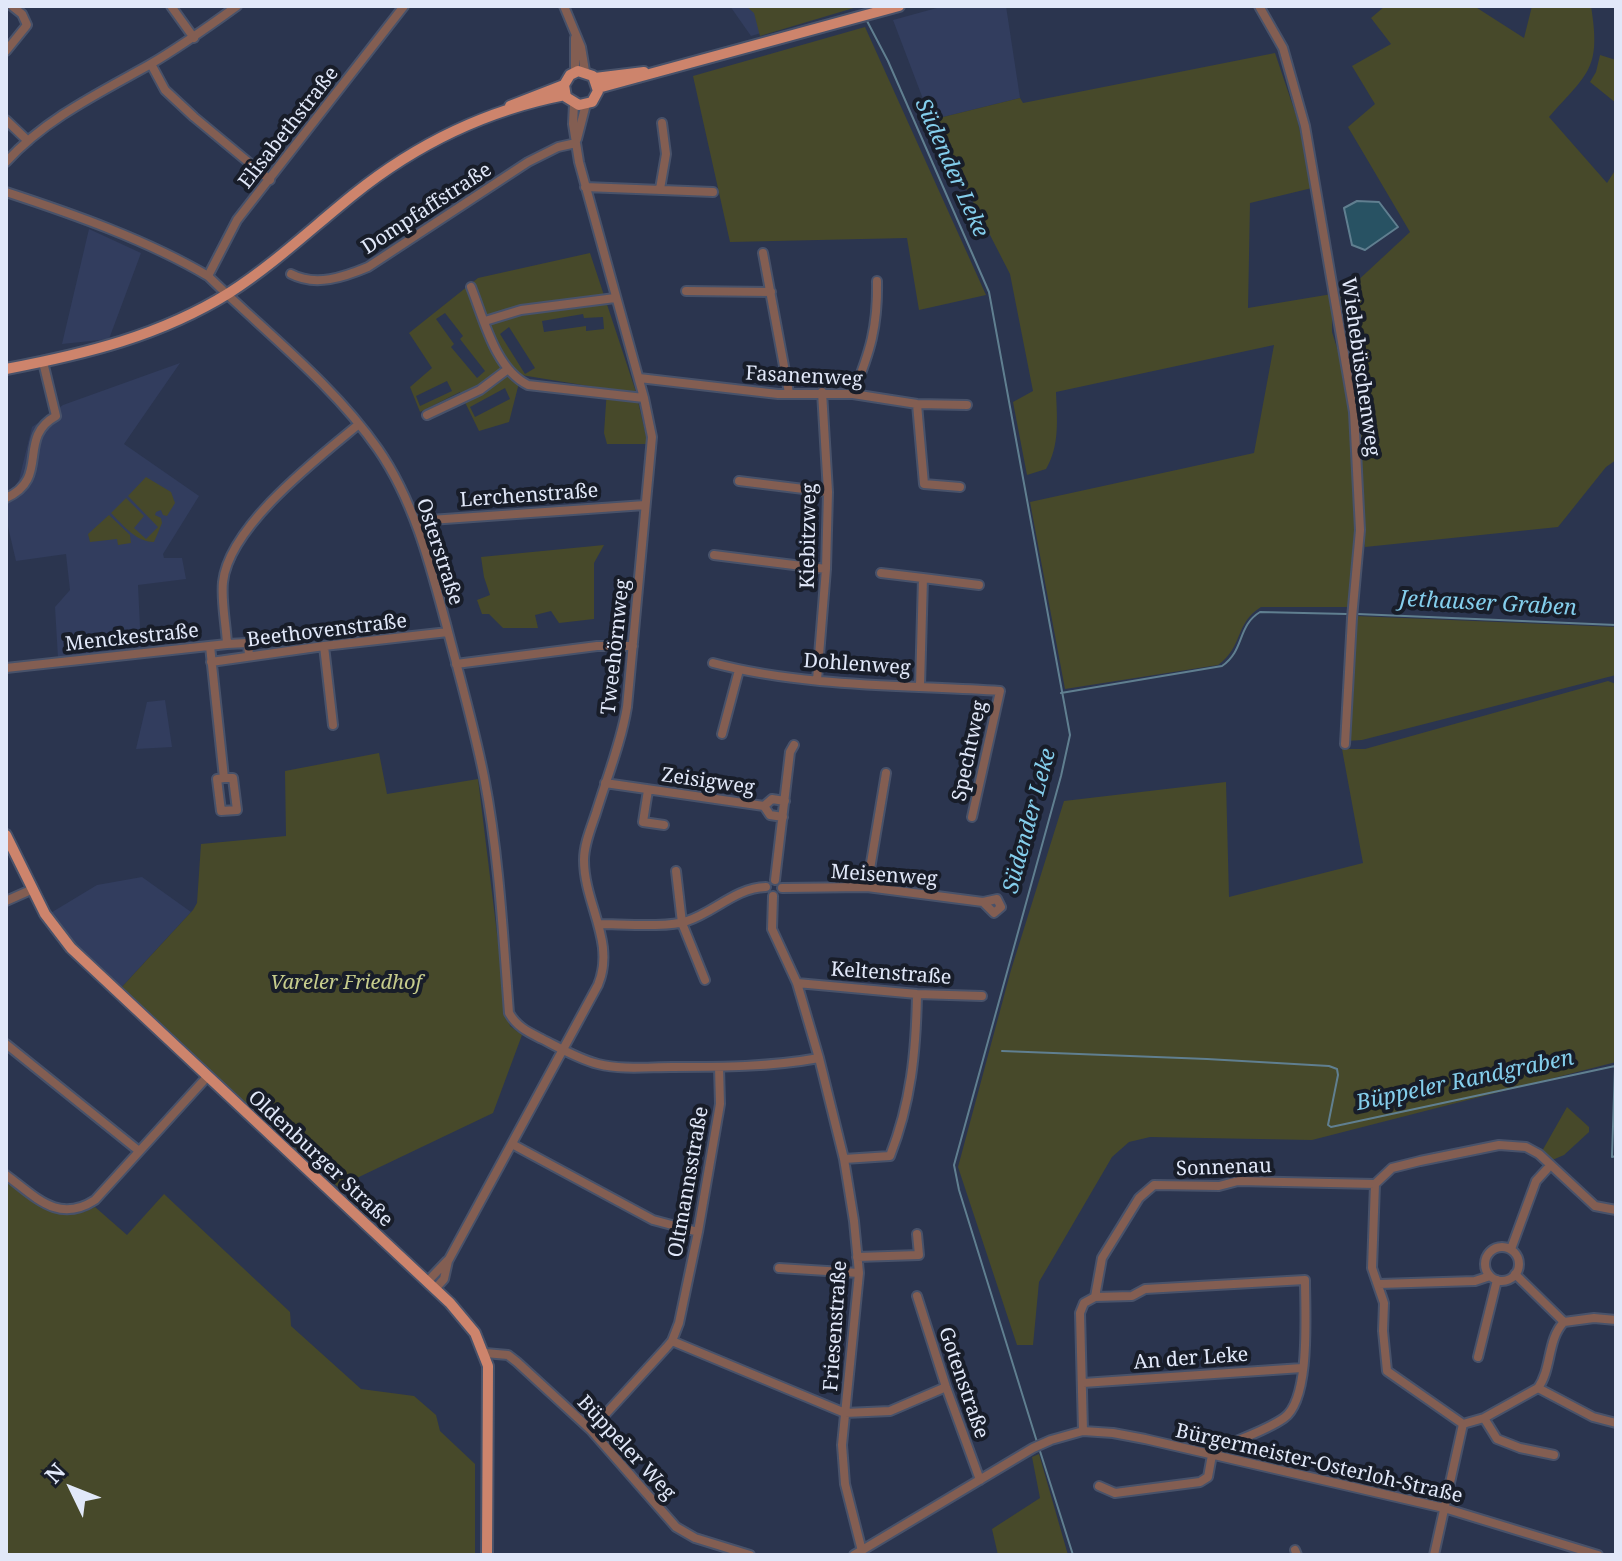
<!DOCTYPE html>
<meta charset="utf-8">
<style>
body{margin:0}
#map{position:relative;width:1622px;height:1561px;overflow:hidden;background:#2b354f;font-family:"Noto Serif",serif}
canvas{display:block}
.frame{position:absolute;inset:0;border:8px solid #e1e8f9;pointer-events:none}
.north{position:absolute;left:32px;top:1449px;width:80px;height:80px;-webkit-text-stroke:6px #181d29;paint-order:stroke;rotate:313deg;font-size:22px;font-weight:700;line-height:32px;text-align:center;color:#e1e8f9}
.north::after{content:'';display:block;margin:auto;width:28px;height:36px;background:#e1e8f9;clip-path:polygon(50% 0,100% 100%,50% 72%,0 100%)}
</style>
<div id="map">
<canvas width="1622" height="1561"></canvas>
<div class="frame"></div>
<div class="north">N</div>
</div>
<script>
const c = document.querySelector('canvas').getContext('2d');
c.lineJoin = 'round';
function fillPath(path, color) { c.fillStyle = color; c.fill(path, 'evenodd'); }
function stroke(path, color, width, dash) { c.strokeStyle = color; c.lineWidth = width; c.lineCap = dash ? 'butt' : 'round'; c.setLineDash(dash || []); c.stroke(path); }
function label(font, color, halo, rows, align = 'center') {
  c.font = font + ' "Noto Serif",serif'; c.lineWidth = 8; c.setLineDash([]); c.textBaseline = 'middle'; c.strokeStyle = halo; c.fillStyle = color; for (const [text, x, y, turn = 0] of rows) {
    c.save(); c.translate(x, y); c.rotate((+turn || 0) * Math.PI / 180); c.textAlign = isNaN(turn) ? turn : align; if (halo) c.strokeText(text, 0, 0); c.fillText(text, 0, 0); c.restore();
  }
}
const built = new Path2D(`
 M730,6H852L751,36Z
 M944,6H1006L1020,98L931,120L893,20Z
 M89,229L141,253L109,339L62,344Z
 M180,363L124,444L199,496L163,554L164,558H182L186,579L138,585L141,648L58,658L55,607L70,590L66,554L16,561L6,518V501L19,480L32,427L63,405Z
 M165,700L172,747L136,749L147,702Z
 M142,877L191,912L118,991L49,914L97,885Z`);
const green = new Path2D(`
 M746,6H856L857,7L760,36L754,13Z
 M1385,6H1474L1524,38L1532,6H1591C1601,69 1589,72 1549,117L1607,183L1616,169V460L1606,467L1558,527L1365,547L1360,427L1339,298L1410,232L1348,127L1375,104L1352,66L1391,44L1371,18Z
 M865,27L986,295L919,310L907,238L730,242L693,76Z
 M1275,53L1297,118L1312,188L1250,203L1248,308L1332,294V332L1343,367L1355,454L1357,532L1348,607H1261C1234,624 1244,646 1218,665L1065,689L1030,502L1254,453L1274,345L1056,392C1057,419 1060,445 1046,469L1027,475L1013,402L1033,391L1010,274L931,120L1020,98L1023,103Z
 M1600,55L1616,60V103L1590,82L1596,72Z
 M590,253L635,389L648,444H607L604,433L607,389L521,375L509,422L479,431L460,392L420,412L410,387L432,368L409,333L478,278ZM445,313L463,336L460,339L485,371L477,378L451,347L454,344L436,319ZM583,314L584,318L603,317L604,329L586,331V326L544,332L542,321ZM509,327L535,368L525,374L500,334ZM447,381L452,391L420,406L416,396ZM505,388L510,399L475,417L470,407Z
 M146,477L171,492L175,503L167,516L163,515L161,510L156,512L155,515L161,518L162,523L154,542C136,542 123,525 111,513L126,498L144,516L134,528L146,539L158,527L128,496Z
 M109,515L130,535L131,543L118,545L117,539L90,542L88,534Z
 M604,545L594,563V619L559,623L551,611L535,615L538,628H503L489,614H482L477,600L490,595L484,577L481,557Z
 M1356,616L1616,627V675L1362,740L1347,741Z
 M1608,681L1616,684V1062L1312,1140L1150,1137L1129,1142L1112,1157L1039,1282L1033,1345H1017L958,1167L1011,970L1064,801L1226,782L1229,897L1363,863L1342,749H1365Z
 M379,753L387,794L478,779L507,1015L510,1026L522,1035L493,1113L338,1187L120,989L193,910L197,903L201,844L286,836L285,771Z
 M1567,1107L1589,1127V1132L1564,1155L1550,1161L1541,1153Z
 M6,1180C37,1200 58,1227 95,1207L127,1235L164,1194L290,1312L291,1326L361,1389L414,1396L436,1415L440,1431L475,1464V1555H6Z
 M1039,1454L1068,1555H998L992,1529L1040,1498L1032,1457Z`);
const water = new Path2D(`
 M1357,201L1379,202L1398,227L1365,250L1352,245L1344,208Z`);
const stream = new Path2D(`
 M866,19L888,61L989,292L1070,735L1061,776L954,1165L959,1190L1037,1442
 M1358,614L1616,625
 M1061,693L1222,666C1245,650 1237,626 1260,612L1347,614
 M1002,1051L1207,1059L1329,1066L1337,1069L1338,1075L1328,1125L1331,1127L1615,1066L1612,1157L1616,1156
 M1039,1448L1073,1555`);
const minor = new Path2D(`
 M171,6L194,38
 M564,6L581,47L585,71
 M1259,6L1283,48L1305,126L1354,412L1360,530L1352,618L1345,744
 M6,51L27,25L22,14L12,6
 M151,64L165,90L194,117L270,180
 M575,72V38
 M6,120L28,141
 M577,139L586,104
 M6,162C45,119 99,93 149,65C180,47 208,27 237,6
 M585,187L713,192
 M660,189L666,154L662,123
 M6,192C73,214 147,240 208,276C264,331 333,384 378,449C414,501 430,564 446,624C459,675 474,726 484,777C499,855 503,934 509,1013C517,1027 528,1032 542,1039C560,1048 578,1059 598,1064C622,1070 647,1067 672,1067C721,1067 770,1067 819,1058
 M763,253L789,393
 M291,274C316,287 344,277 368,267L528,162L558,147L576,143
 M208,276L237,220L404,6
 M471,287C484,319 495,369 528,385L644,398
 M686,291L771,292
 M485,321L521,310L615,298
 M639,378L778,394H853L917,404L967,405
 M853,394C870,352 878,327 877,281
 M917,404L924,484L960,487
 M427,415L480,390L508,369
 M739,481L828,492
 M6,498C51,478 16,438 56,416L43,362
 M416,521L645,505
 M714,555L826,569
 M881,573L923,578L920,686
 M923,578L979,585
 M227,644C226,624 221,601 223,582C229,526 318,458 359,424
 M210,646L224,778L217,779L221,811L237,810L233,778H224
 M324,646L333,725
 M211,662L324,646L448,632
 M713,663C803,687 906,685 1000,691L972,817
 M456,664L597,646H633
 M6,668L227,644L248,643L249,656
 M817,680L826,569L828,492L822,392
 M722,734L739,670
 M605,783L764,806L770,815L783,817
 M648,790L643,822L664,825
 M764,806L772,799L785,801
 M676,871L682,923L705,980
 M775,880L790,752L794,745
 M867,887L886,773
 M782,888L867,887L983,902L994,913L1001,907L997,899L983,902
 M773,896L772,929L797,983L819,1058L844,1159L854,1221L859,1273L842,1445L845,1484L862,1551
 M6,901L33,889
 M599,924C621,924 667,928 687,921C715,912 735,888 766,887
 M797,983L917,994L982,996
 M6,1044L139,1151
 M512,1144L653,1220L698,1232
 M844,1159L890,1156C911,1103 916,1052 917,994
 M6,1175C36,1197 58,1224 95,1200L206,1078
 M1616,1210L1595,1206L1539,1154L1526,1147L1499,1145L1420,1161L1392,1168L1375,1184L1372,1268L1384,1303L1383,1331L1387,1371L1463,1424L1484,1418L1538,1388C1552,1369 1547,1339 1564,1322L1594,1318L1616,1320
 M1485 1264a17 17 0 1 1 34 0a17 17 0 1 1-34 0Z
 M1511,1249L1536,1181L1547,1169
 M857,1257L919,1255L917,1234
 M779,1268L859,1273
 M1515,1274L1564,1322
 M427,1282L447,1261
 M1379,1284L1475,1281L1490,1276
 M435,1289L444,1279L448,1261L598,985C616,942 584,904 584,860C584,844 591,828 596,813C607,777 621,743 627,707L652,437L644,398L579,162L573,124L574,104
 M917,1296L946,1387L980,1480
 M672,1341L845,1413L890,1411L946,1387
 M485,1353L508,1355L517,1362L591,1430L676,1527L695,1538L750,1555
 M1478,1357L1497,1280
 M1083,1383L1302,1368
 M1538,1388L1593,1417L1616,1423
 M1484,1418L1497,1439L1520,1448L1554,1455
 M591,1430L666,1348L672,1341L679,1323L698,1232L720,1104L719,1067
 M1083,1431L1080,1313L1084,1303L1095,1297
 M1099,1486L1115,1493L1200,1482L1208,1477L1212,1455L1216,1450C1238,1439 1264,1432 1284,1418C1311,1399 1305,1312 1305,1280L1145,1289L1132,1296L1095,1297L1102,1258L1139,1198L1154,1185L1219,1186L1238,1181L1375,1184
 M1295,1550L1297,1555
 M854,1555L1033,1448L1051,1440L1083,1431L1113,1433L1145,1439L1444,1508L1598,1555
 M1434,1555L1463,1424`);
const major = new Path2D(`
 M595,78L644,72
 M598,88L899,6
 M510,106L564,85L570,75L578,71L593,76L598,91L592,102L579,105L566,97L564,85
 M6,369C85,354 160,336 229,293C273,265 312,228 353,195C415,145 487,110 565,95
 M6,835L45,914L71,948L450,1303L475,1333L488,1366L487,1555`);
const streetNames = [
 ["Elisabethstraße",289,128,-52],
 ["Dompfaffstraße",427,209,-33],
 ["Wiehebüschenweg",1360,367,82],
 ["Fasanenweg",804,377,3],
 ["Lerchenstraße",529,496,-4],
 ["Kiebitzweg",809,536,-89],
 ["Osterstraße",439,552,72],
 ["Beethovenstraße",327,631,-7],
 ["Menckestraße",132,638,-6],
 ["Tweehörnweg",616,647,-84],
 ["Dohlenweg",857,665,4],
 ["Spechtweg",970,751,-78],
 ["Zeisigweg",708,782,8],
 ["Meisenweg",884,876,4],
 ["Keltenstraße",891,974,4],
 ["Oldenburger Straße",320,1159,43],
 ["Sonnenau",1224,1168,-2],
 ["Oltmannsstraße",689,1182,-80],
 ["Friesenstraße",836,1326,-86],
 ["An der Leke",1191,1359,-4],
 ["Gotenstraße",963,1383,71],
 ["Büppeler Weg",626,1448,47],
 ["Bürgermeister-Osterloh-Straße",1319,1464,13]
];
const parkNames = [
 ["Vareler Friedhof",346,983]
];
const waterNames = [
 ["Südender Leke",951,168,66],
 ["Jethauser Graben",1488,604,3],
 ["Südender Leke",1030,821,-75],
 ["Büppeler Randgraben",1465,1081,-12]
];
fillPath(built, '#323d5e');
fillPath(green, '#47492a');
fillPath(water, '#285263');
stroke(water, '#607f90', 2);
stroke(stream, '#607f90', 2);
stroke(minor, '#48526a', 12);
stroke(major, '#48526a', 14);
stroke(minor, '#835e52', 8);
stroke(major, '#cd846c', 10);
label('20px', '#e1e8f9', '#181d29', streetNames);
label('italic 20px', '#c6cc8c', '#181d29', parkNames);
label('italic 22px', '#84ceec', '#181d29', waterNames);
</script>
